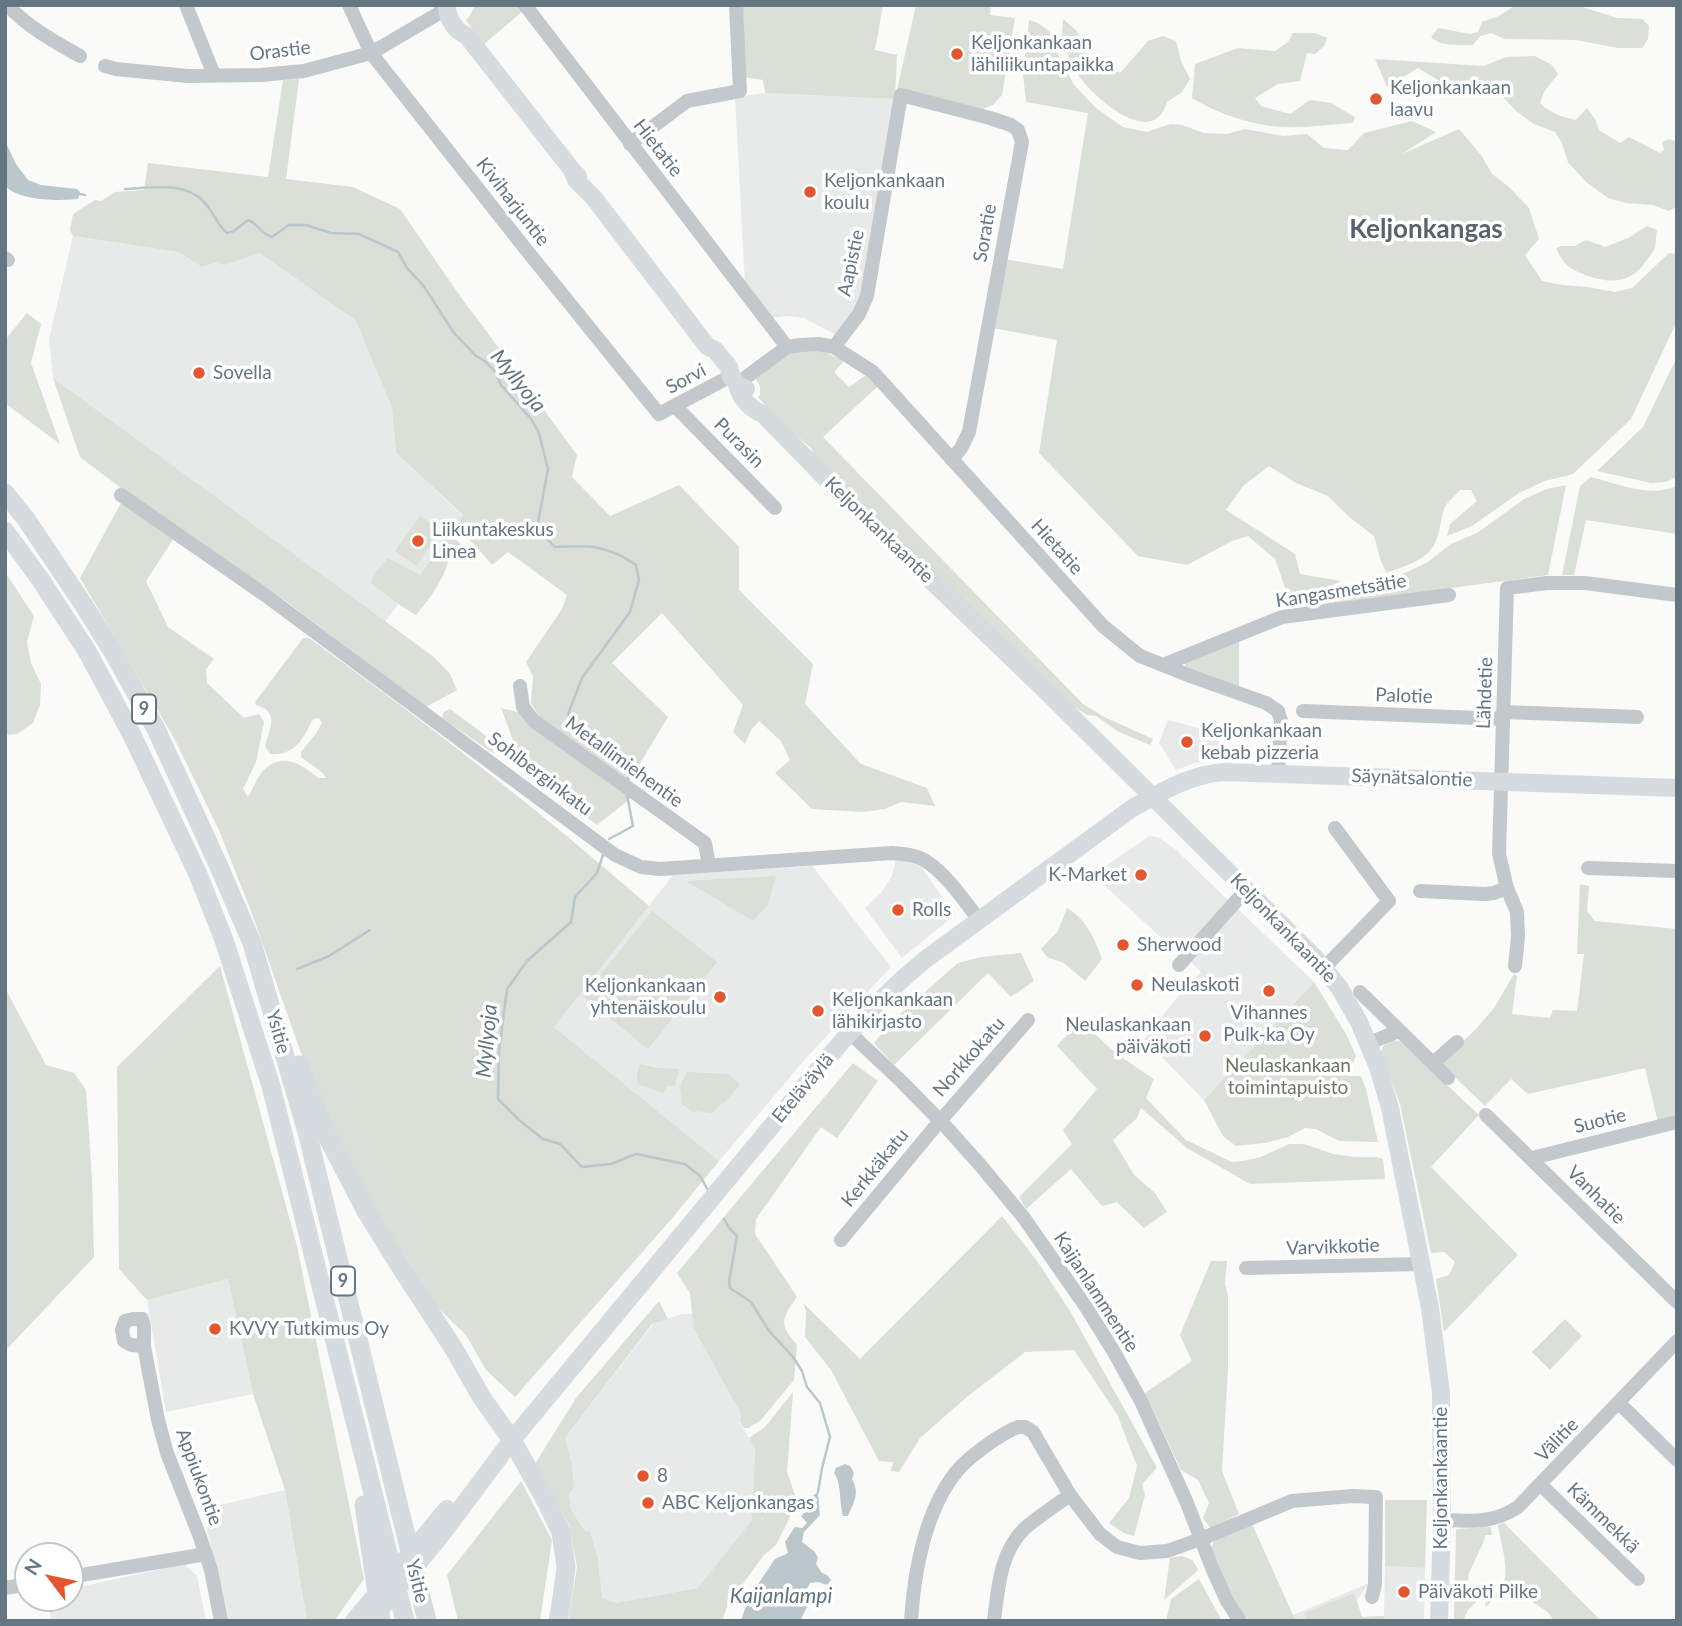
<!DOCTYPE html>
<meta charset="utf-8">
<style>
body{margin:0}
#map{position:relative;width:1682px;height:1626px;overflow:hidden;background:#fafaf8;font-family:Lato,sans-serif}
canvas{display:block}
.frame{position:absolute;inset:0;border:7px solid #657683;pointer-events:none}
.north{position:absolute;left:14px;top:1542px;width:70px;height:70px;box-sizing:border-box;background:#fff;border:2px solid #c1c8cd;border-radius:50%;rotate:302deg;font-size:19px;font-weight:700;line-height:28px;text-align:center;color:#657683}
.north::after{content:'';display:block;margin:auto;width:24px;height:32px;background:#e4572e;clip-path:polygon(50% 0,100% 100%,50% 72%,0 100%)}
</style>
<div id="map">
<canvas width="1682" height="1626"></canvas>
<div class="frame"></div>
<div class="north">N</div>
</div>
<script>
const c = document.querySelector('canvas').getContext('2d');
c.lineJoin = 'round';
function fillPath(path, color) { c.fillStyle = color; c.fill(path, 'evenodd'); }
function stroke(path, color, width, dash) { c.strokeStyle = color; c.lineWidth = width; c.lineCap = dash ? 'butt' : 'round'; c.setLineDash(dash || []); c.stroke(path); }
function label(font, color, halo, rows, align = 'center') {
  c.font = font + ' Lato,sans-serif'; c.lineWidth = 7; c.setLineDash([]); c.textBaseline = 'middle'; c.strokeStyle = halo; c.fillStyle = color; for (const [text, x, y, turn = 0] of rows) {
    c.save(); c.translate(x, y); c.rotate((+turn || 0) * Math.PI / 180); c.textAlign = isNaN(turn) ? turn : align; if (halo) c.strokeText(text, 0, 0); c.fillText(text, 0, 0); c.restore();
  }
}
const built = new Path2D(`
 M765,93L895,99L863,294L838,336L804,318L786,316L772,318L745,284L735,97Z
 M73,236L179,252L202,267L215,263L225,265L260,253L356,321L392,408L396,453L463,516L385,622L53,378L49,339Z
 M1168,720L1217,733L1221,760L1195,763L1176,770L1159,743Z
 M1149,836L1158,837L1175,849L1230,902L1181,956L1093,875Z
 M896,859L908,861L921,867L955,915L902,958L865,908L881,893L892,876Z
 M812,866L891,967L808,1056L719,1161L554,1027L673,875Z
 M1238,909L1314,982L1204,1100L1144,1039L1176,999L1201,972L1191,962Z
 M228,1279L253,1394L166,1412L147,1300Z
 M681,1314H693L694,1329L741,1414L740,1422L755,1449L752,1520L699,1588L616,1603L601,1598L598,1559L585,1531L571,1510L569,1494L574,1487L572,1463L565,1438L653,1324Z
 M285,1490L307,1621H227L203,1509Z
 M184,1564L197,1576L206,1621H51L48,1598H70V1589Z
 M1385,1566L1425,1568L1424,1621H1299L1293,1615L1369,1583L1357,1600L1362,1617L1384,1616Z`);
const green = new Path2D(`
 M476,5H519L523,11L483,45L466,20C472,16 471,9 476,5Z
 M743,5H883L875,50L897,55L895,99L765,93L763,80L744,77Z
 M916,5H991L990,15L1015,18L1002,95L993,105L983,109L973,108L897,90Z
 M1516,5H1576L1617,18L1642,19L1649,26L1648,39L1642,48H1618L1576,40L1505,39L1491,33L1480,36L1473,45C1459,45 1441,47 1431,37L1438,28L1470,34L1478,32L1482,22L1499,16Z
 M1063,19L1077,31L1085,51L1097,73L1121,72L1148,41L1163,36L1176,41L1181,61L1190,79L1182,92L1167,102C1153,150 1095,99 1079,76C1074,68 1065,50 1063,41C1061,34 1063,26 1063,19Z
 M1029,20L1038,23L1050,32L1054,47L1074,85L1096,108L1123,127L1147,132L1170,124L1182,125L1204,133L1227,134L1245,129L1283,136L1307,134L1324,148L1348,150L1364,133L1412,121L1436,132L1402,154L1459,129L1481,155L1492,174L1509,187L1529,208L1539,239L1525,255L1542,281L1562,285L1588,287L1615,292L1632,288L1669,253L1677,254V321L1631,419L1573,474L1545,481L1519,493L1472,526L1447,536L1450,524L1477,501L1471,490H1460C1456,495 1448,501 1445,507C1440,518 1441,533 1434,545C1425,561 1403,567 1386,573L1380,558L1374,536L1348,516L1328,496L1296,483L1269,466L1243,486L1226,510L1295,554L1300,574L1341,581L1306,598L1292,607L1275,559L1248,536L1232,541L1187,565L1138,556L1039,453L1057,340L993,328L1004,259L1063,269L1088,113L1026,102L1023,74Z
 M1293,33H1315L1327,38L1324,46L1315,54L1307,53L1300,81L1278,84L1255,98L1261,106L1290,114L1310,100L1331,103L1355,117L1353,123C1331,124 1308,128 1286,127C1254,126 1220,115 1192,98L1195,64L1238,48L1275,51L1288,42Z
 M1535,56L1552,65L1558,74L1544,92L1540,103C1549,113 1563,117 1576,120L1587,108L1595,119L1599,130L1620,143L1629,137L1660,153L1664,150L1662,142L1670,139L1677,142V206L1669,211L1653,205L1626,203L1608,198L1586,182L1568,162L1562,143L1555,132L1534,124L1517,112L1504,98L1501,88L1485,82L1458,92L1418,68L1387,87L1375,59L1484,66L1506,57Z
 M299,79L286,179L353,187L400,209L467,306L476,317L577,455L572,477L610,516L679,485L739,547V590L813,664L805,704L861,764L927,788L935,806L901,802L885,809L863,812L812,809L775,773L790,760L781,741L759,721L751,730L745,744L733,732L743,705L662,613L612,663L668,717L628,783L540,717L531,703L533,676L526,662L562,609L567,595L508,552L492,565L474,544L455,527L463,515L396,453L392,408L356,321L260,253L225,265L215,263L202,267L179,252L73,236L70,230L73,214L95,200L101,201L115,192L144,190L148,163L268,177L283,80Z
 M1647,226L1657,230C1656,235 1656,242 1655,247C1653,252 1649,257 1646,261C1632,283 1611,284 1588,276C1570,269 1564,266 1556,248L1561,246H1575L1586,240L1605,247L1628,238Z
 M27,313L41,324L31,363L60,444L5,403V340Z
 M818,349L844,361L834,372L849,387L866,375L878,386L823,437L1083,704L1104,717L1153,739L1150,745L1119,732L1096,716L1087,715L1073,706L816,460L811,448L780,422L758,397L760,395V386L756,379L790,352Z
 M1677,357V477L1665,482L1651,483L1597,471L1643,427Z
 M53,378L434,657L450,674L457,690L426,707L287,602L125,491L80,457Z
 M1591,477C1619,484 1649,498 1677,486V534L1586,520L1574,575H1562L1580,486Z
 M1566,485L1548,575L1407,594L1299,612L1321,595L1340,588L1361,586L1405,573L1428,562L1451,544L1477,533L1524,499L1547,489Z
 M121,503L174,538L146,581L168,627L214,659L206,669L207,683L244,718L259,714L264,722L256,762L243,789L248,797C253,790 256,779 262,772C281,751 301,763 318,778H326L323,773L301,757V752L317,732L322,723L319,718L313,719C303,739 295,756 270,754L265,746C270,728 280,712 256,705L255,702L303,638H309C426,722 540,811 649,906L554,1027L719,1161L674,1216L515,1397L486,1370L466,1335L438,1308L403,1253L399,1255L319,1104L251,911L219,830L174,738L80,578Z
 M420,516L441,531L416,566L395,551Z
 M449,534L466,548V552L458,553L450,556C442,583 433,594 416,615L398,604L371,583L375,573L388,558L420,575Z
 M5,572L34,616L27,642L31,663L41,684L40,705L33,723L17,734L5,735Z
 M1239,637V691L1186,672L1185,660Z
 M501,708L521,713L634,796L597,825L520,768L515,758L514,743Z
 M450,709L485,735L494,754L442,718L444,712Z
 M776,876L768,904L753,921L686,881Z
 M1580,884L1589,886L1587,911L1595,921L1677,929V1117L1658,1122L1645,1068L1528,1094L1511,1079L1485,1106L1440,1063L1476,1029L1494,1008L1514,974L1517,976L1512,1014L1550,1018L1553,1010L1577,1011L1584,954H1577Z
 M1067,908C1086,919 1095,939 1102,959L1085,981L1064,963L1047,957L1041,949L1058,931Z
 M652,911L717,962L648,1049L583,996Z
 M1021,953L1034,981L1011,997L988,973L894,1065L874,1043L893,1020L958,963L981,957Z
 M220,966L297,1246L364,1579L334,1621H307L285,1490L253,1394L228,1279L147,1300L119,1269L117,1067Z
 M1314,982L1346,1034L1356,1056L1348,1076H1361L1366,1089L1378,1142L1339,1141L1316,1129L1305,1128L1288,1137L1265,1143L1236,1146L1223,1136L1204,1100Z
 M5,988L46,1065L74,1073L86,1090L92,1179L94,1257L5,1351Z
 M1082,1018C1101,1045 1127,1061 1154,1079L1146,1098L1186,1140L1232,1162L1243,1161L1261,1157L1289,1144H1304L1333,1154L1355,1157H1376L1383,1159L1385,1179L1250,1184L1187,1148L1141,1108L1137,1118L1113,1140L1134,1175L1155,1193L1167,1212L1144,1228L1117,1202L1102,1206L1071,1169L1026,1209L1019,1197L1072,1144L1063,1130L1097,1089L1057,1046Z
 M1394,1040L1401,1042L1479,1115L1431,1167L1518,1255L1444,1332L1436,1279L1449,1275L1455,1262L1444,1252L1431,1253L1400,1104L1381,1052L1383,1046Z
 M853,1063L878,1081L837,1138L821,1127L756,1219L755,1234L797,1297C781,1319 779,1324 797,1345L794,1380L760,1421L748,1428H744L740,1421L741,1414L694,1329L690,1293L677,1273Z
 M640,1064L657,1068L679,1069L675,1085L667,1086L663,1093L637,1084V1074Z
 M687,1072L728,1074L740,1085L724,1103L721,1104L712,1113L696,1111L695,1113L682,1104L680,1086Z
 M1002,1216L1037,1261L1070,1311L1157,1468L1142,1484L1145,1495L1134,1536L1124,1533L1109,1523L1129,1498L1137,1466L1117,1414L1074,1350L1025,1352L968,1396L920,1438L899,1472L891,1471L893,1462L879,1461L831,1370L805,1337L806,1311L803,1303L860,1359Z
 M1211,1261H1227L1225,1284L1228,1296V1368L1222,1471L1239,1514L1211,1529L1203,1518L1209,1503L1198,1480L1181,1470L1145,1393L1192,1361L1180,1335Z
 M659,1301L668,1319L652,1324L565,1438L572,1463L574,1488L569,1494L571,1510L585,1531L590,1532L598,1559L602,1598L616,1603L698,1588L752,1520L755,1449L749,1438L765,1427L793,1392L787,1472L796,1499L790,1517L776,1545L764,1555L728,1604L722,1621H568L577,1567L569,1525L535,1464L576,1398Z
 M1565,1319L1582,1336L1550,1370L1532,1352Z
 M521,1481L552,1540L540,1621H458L447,1575Z
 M1385,1500H1427L1425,1568L1385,1566Z
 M1504,1523L1601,1621H1554C1549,1612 1545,1610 1537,1605C1532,1602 1528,1597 1523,1594C1509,1587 1496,1596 1487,1606H1485L1486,1602C1491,1597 1498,1592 1502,1586C1511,1573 1500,1540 1498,1525Z
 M1252,1524L1293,1615L1299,1621H1249L1231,1597L1211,1549L1215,1538Z
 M1491,1527L1492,1535H1485L1484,1541L1469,1573L1466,1591L1485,1589L1493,1585L1468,1610L1463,1621H1454L1456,1529Z
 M1182,1556L1192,1560L1198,1569L1196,1572L1164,1600L1170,1558Z
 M1199,1579L1222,1621H1166L1171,1599Z
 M1354,1593L1362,1617L1384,1616V1621H1307L1304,1613Z`);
const water = new Path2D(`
 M5,137L6,143L16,164L28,180L41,185L77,189L80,192L78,199C59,201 19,201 5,186Z
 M845,1464L850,1466L854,1473L852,1479C860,1494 854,1502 848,1516H843C839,1502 842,1484 834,1473L836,1468Z
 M818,1492L820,1515L804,1532L802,1542L815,1552L818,1558L816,1564L822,1573L827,1575L831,1580L827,1585L818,1582L810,1583L806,1591L810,1601L800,1621H741L748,1599L775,1559L788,1553L785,1542L795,1527L802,1528L807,1523L801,1516L807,1510L811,1497Z`);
const stream = new Path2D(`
 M125,189C150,188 185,181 204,202C213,211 216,223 227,233L234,231L248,220C258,223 259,233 272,237L289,225H306L331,233L359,234L398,252L407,268L423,285L454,333L476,356L486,362L496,373L501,385L531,419L539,433L548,469L537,528L555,547C588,545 607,545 636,565L639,580L630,612L582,678L568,714L583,740L608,751L630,768L628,780
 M80,194L85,195
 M609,839L633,826L627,795
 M603,855L597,873L575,897L571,922L527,961L507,989L499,1051L498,1099L519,1120L543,1139L560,1144L582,1167L611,1164L636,1154L685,1164L700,1176L708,1190
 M297,969L329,956L370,930
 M724,1219L729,1228L737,1236L729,1282L730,1288L751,1302L769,1331L793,1357L802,1371L807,1387L820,1403L830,1437L822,1468L818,1492`);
const minor = new Path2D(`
 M7,5C28,27 53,41 80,56
 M186,5L214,75
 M349,5L371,53L524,247L659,414L731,376
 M525,5L787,347
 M105,66L116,69L188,76L261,75L304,71L371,53L436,15L449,5
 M630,144L687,101L740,91L736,5
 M5,258L8,260
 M834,347L859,314L867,296L901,95L990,118L1011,125L1018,130L1022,142L969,432L961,448L952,460
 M737,384L787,347L801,345L818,344L834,347L873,372L1103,626L1140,656L1193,677L1266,703L1278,711L1281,721L1278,773
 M675,406L775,508
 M121,495L265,595L615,855L641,867L660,869L892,853C901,854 911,854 920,858C941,867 965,901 979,920
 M1163,665L1282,617L1449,595
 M520,686L523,707L534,721L705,843L709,865
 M1303,711L1503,719
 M1504,712L1637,717
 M1588,868L1677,871
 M1420,891L1485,894L1494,893L1507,888
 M1179,965L1246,890
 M1515,966L1518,937L1517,912L1507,888L1499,854L1507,588L1547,583H1585L1677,595
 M1324,968L1389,901L1335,828
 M1360,992L1448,1078
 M850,1033L902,1082L947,1128L981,1166L1024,1218L1086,1307L1114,1352L1141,1401L1187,1503L1212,1568L1227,1601L1240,1621
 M1369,1043L1399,1031
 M1433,1063L1457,1042
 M1486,1115L1677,1302
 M1532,1158L1677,1122
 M841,1240L934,1128L1028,1020
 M1246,1268L1421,1264
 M144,1346L131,1345L124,1341L122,1330L125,1321L133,1319H142L144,1327V1346L158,1420L167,1453L200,1537L211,1570L221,1621
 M1619,1403L1677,1460
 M1541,1485L1638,1579
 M1442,1520C1472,1521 1492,1524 1518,1507L1677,1341
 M70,1577L206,1554
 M5,1588L28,1584
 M911,1621C914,1572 925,1510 957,1471C967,1459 981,1449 994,1440C1002,1435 1010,1430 1018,1427H1025L1033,1432L1070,1495L1100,1534L1117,1547L1140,1553L1167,1551L1201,1539L1292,1501L1352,1496L1376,1497L1375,1584L1372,1597
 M994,1621C998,1588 1000,1552 1025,1528C1039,1516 1055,1506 1070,1495`);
const major = new Path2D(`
 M447,7C448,20 455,30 467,36L572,170L578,176
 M572,170L576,180L594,198L707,346L715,350L729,367L731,376L737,384L746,389
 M737,384C740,398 750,409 763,414L836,489L1047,692L1315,958L1339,987L1359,1022L1378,1067L1390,1108L1430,1308L1441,1393L1442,1520L1439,1621
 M354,1621L447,1509
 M371,1621L441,1535L512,1440L832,1053C861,1019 891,987 926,959L1131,809C1161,792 1190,774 1225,772L1677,788`);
const highway = new Path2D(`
 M5,493L26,519L83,604L113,652L156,729L217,862L252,943L307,1132L427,1621
 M5,531L40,579L87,651L132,735L197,872L224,940L271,1086L405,1621
 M299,1065L327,1136L366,1211L398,1263L454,1349L482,1398L512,1440L545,1499L561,1532L566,1567L562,1598L558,1621
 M364,1505L381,1621`);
const markers = [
 [957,54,7,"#e4572e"],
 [1376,99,7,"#e4572e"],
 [810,192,7,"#e4572e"],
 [199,373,7,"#e4572e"],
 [418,541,7,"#e4572e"],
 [1187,742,7,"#e4572e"],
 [1141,875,7,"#e4572e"],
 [898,910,7,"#e4572e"],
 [1123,945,7,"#e4572e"],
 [1137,985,7,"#e4572e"],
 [1269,991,7,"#e4572e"],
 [720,997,7,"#e4572e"],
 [818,1011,7,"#e4572e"],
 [1205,1036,7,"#e4572e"],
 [215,1329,7,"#e4572e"],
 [643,1476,7,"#e4572e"],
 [648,1503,7,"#e4572e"],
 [1404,1592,7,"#e4572e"]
];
const shields = [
 [144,709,24],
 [343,1281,24]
];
const shieldNames = [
 ["9",144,709],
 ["9",343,1281]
];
const poiNames = [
 ["Keljonkankaan",971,43],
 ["lähiliikuntapaikka",971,65],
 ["Keljonkankaan",1390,88],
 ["laavu",1390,110],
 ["Keljonkankaan",824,181],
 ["koulu",824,203],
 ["Sovella",213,373],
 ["Liikuntakeskus",432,530],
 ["Linea",432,552],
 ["Keljonkankaan",1201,731],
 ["kebab pizzeria",1201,753],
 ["K-Market",1127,875,"right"],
 ["Rolls",912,910],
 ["Sherwood",1137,945],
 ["Neulaskoti",1151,985],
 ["Keljonkankaan",706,986,"right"],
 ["yhtenäiskoulu",706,1008,"right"],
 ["Keljonkankaan",832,1000],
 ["lähikirjasto",832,1022],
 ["Vihannes",1269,1013,"center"],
 ["Pulk-ka Oy",1269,1035,"center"],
 ["Neulaskankaan",1191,1025,"right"],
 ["päiväkoti",1191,1047,"right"],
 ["KVVY Tutkimus Oy",229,1329],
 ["8",657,1476],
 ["ABC Keljonkangas",662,1503],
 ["Päiväkoti Pilke",1418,1592]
];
const streetNames = [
 ["Orastie",280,51,-7],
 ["Hietatie",658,148,52],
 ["Kiviharjuntie",513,202,52],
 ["Soratie",985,233,-80],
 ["Aapistie",851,263,-78],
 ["Sorvi",686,379,-28],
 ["Purasin",739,443,45],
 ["Keljonkankaantie",879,530,44],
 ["Hietatie",1057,547,48],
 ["Kangasmetsätie",1341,591,-9],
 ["Lähdetie",1485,693,-88],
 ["Palotie",1404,696,2],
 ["Metallimiehentie",624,762,36],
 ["Sohlberginkatu",540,774,37],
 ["Säynätsalontie",1412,778,2],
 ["Keljonkankaantie",1283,928,46],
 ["Ysitie",278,1032,74],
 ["Norkkokatu",969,1057,-49],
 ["Eteläväylä",803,1088,-50],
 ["Suotie",1600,1121,-14],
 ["Kerkkäkatu",875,1168,-51],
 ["Vanhatie",1596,1195,45],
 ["Varvikkotie",1333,1247,-2],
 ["Kaijanlammentie",1096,1292,57],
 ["Välitie",1557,1440,-46],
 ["Appiukontie",199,1477,70],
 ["Keljonkankaantie",1441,1478,-90],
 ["Kämmekkä",1603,1518,44],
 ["Ysitie",417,1581,76]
];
const parkNames = [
 ["Neulaskankaan",1288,1066],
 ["toimintapuisto",1288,1088]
];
const waterNames = [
 ["Myllyoja",518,381,51],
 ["Myllyoja",487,1041,-85],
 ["Kaijanlampi",781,1596]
];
const districtNames = [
 ["Keljonkangas",1426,230]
];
fillPath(built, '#e8e9e9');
fillPath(green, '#dadfd7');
fillPath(water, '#bbc7cb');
stroke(stream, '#bbc7cb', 2.5);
stroke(minor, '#c3c8cc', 14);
stroke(major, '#d6dbdf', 18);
stroke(highway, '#d6dbdf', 19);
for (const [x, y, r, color] of markers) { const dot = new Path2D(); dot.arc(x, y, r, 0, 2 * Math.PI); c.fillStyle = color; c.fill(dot); stroke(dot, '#fff', 2.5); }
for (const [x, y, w] of shields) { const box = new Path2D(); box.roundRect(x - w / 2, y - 14.5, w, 29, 5); c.fillStyle = '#fff'; c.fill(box); stroke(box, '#657683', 2); }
label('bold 18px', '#657683', null, shieldNames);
label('19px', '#657683', '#fff', poiNames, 'left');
label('19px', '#657683', '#fff', streetNames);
label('19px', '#687a64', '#fff', parkNames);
label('italic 21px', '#60757c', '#fff', waterNames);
label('bold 26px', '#57646e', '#fff', districtNames);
</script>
